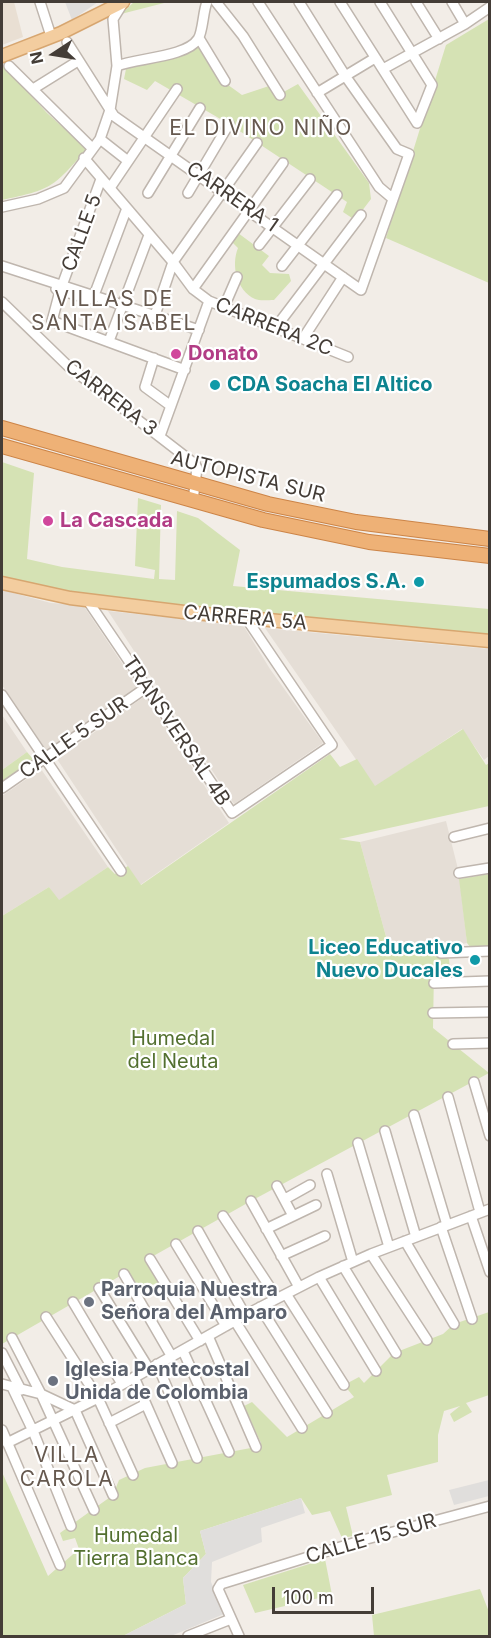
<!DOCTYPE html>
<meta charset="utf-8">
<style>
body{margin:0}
#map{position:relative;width:491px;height:1638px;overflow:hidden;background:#f2ede7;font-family:Inter,sans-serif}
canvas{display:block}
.frame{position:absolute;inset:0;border:3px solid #443d37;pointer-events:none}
.north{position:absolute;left:24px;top:24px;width:60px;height:60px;-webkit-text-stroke:4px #fff;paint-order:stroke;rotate:258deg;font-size:16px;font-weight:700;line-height:24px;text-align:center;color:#443d37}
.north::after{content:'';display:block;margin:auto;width:21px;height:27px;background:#443d37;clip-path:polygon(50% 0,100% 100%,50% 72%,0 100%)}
.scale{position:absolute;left:272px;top:1587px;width:102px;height:27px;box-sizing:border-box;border:3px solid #443d37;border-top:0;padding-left:8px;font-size:18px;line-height:21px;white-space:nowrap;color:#443d37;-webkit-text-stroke:4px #fff;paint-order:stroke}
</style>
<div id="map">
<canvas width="491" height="1638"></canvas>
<div class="frame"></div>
<div class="north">N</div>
<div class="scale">100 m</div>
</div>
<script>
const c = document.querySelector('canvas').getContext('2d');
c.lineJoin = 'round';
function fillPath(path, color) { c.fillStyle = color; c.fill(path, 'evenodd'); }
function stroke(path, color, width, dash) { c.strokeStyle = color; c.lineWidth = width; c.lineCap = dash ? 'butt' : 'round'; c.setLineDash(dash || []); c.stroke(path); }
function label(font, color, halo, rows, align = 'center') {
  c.font = font + ' Inter,sans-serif'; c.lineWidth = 4.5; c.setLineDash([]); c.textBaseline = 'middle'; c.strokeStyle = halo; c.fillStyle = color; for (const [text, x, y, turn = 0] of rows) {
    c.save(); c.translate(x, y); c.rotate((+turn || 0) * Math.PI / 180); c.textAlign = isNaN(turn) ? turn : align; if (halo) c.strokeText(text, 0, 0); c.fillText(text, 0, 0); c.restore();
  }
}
const residential = new Path2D(`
 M2,590L51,603L83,605L138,687L46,750L2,685Z
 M108,611L243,625L270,669L323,743L234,804Z
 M265,628L489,649V756L484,760L462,729L375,787Z
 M145,696L229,823L140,885L57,759Z
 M2,715L27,752L2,770Z
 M41,769L108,867L58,901L49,887L2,916V796Z
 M446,821L459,873L467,943L457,945L458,950H439L437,945L390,951L360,842Z`);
const education = new Path2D(`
 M2,2H14L23,37L2,45Z`);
const green = new Path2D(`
 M134,2H168L121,14Z
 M489,19V283L386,238L446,45Z
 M199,44L224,82L242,95L269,86L280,94L298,84L369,183L371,199L355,220L343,212L347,202L229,124L155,81L147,90L124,79L126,69L174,58Z
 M2,64L47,113L87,149C52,188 53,189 2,200Z
 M238,233L269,256L262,265L270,273L289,274L291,281L274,300C268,300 259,301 255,299C236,290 231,265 238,248L231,241Z
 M2,462L34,473L27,559L62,567L154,579L155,570L135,566L138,498L161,505L159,579L175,580L177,511L198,518L240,550L233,586L489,609V636L92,596L7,580L2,578Z
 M463,729L486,765L489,763V806L339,839L360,842L390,951L432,946L449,959L450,970L434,971L433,1028L489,1073L251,1201L148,1259L161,1281L139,1291L127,1272L2,1344V916L49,887L59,900L108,867L115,874L128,866L141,885L330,754L340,767L357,759L375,786Z
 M27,752L33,759L2,782V770Z
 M489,874V946L471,948L467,943L459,879Z
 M489,1312V1395L466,1403L472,1412L454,1422L450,1414L460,1406L444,1411L438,1435V1462L387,1475L392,1495L346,1507L353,1536L342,1538L330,1511L312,1515L301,1498L200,1531L206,1554L183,1578L186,1604L123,1636H2V1472L48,1576L79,1549L75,1538L63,1541L60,1533L113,1495L119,1480L145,1468L256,1447L261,1443L244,1406L252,1402L287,1437L354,1397L344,1385L359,1377L364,1383L394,1353L443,1334L454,1324Z
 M325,1559L332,1595L255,1613L243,1585Z
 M480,1589L489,1612V1636H374L372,1615Z`);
const parking = new Path2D(`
 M65,2H98L72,20Z
 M489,1480V1496L454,1505L449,1490Z
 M301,1498L305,1513L261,1528L262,1542L212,1562L211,1582L224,1614L171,1636H123L186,1604L183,1578L206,1554L200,1531Z`);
const minor = new Path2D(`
 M40,2L51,36
 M216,2L243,36L280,95
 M258,2L379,187L392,198
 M340,2L417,123
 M380,2L432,85L417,123
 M416,2L439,39
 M452,2L465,24
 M199,38L225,81
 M67,42L114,116L361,290L409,154L397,149L346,77L299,2
 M9,66L92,148
 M117,66C137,58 187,57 198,39C203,32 203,11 207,2
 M383,69L465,24L490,7
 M33,89L78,61
 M317,93L375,58
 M100,139L128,161
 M84,158L173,262L193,289L209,301L348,357
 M101,179L60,291L52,321L185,370
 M110,188L177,89
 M148,193L200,108
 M188,193L229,124
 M2,207L38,199L64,188L100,139L110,110L117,66L113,19L123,3
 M259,245L310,179
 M2,266L199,330
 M282,266L337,195
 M56,289L89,299
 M193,289L283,163
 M93,298L127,208
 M2,302L68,366L195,464L197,468L193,501
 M224,307L237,277
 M154,318L173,262L257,143
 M276,327L361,215
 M304,337L343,277
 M109,341L149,235
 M154,358L145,387L171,406
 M160,436L209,301
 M88,601L232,813L332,745L246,618
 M2,695L121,871
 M2,788L147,687
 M454,837L490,828
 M459,873L490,868
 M441,953L490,951
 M434,983L490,981
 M433,1013L490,1012
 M453,1044L490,1043
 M474,1082L490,1136
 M448,1097L480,1212
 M414,1115L447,1225
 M385,1131L416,1237
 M358,1143L389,1247
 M327,1174L353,1262
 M277,1186L293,1216
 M285,1199L310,1185
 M251,1201L299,1287
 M223,1216L277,1298
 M471,1216L490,1272
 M441,1227L472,1319
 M266,1229L316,1205
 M198,1231L245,1315
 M405,1241L454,1324
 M176,1244L226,1326
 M371,1254L427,1340
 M281,1256L325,1236
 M150,1259L200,1341
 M343,1266L396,1353
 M124,1274L172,1357
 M319,1277L376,1371
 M99,1288L149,1369
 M286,1294L344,1385
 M73,1302L122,1384
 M260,1307L327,1413
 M46,1317L98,1398L133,1475
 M235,1321L302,1428
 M208,1336L256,1447
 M12,1338L41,1394L94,1510
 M183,1351L229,1452
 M2,1353L21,1390
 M157,1364L197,1458
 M134,1377L172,1463
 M2,1384L41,1394L75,1410
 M12,1387L33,1431L71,1526
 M75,1410L113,1495
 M109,1423L146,1404
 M2,1430L60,1565
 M7,1443L98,1398L245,1315L319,1277L371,1254L490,1209
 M188,1636L231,1619
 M239,1636L218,1589L221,1584L363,1540L490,1506`);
const major = new Path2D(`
 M2,56L61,33L123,2
 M2,583L70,598L184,612L490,641`);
const highway = new Path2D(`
 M2,428L268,504L356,522L490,539
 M2,446L263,520L369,542L490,556`);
const markers = [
 [176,354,6,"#d1479c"],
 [215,385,6,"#0f9aa8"],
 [48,521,6,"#d1479c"],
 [419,582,6,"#0f9aa8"],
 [475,960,6,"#0f9aa8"],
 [89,1302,6,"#6b7280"],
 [53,1381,6,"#6b7280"]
];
const streetNames = [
 ["CARRERA 1",232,197,35],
 ["CALLE 5",82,233,-70],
 ["CARRERA 2C",274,327,22],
 ["CARRERA 3",111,398,38],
 ["AUTOPISTA SUR",248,477,14],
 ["CARRERA 5A",245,618,5],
 ["TRANSVERSAL 4B",176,731,56],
 ["CALLE 5 SUR",74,738,-35],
 ["CALLE 15 SUR",371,1539,-16]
];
const hotelNames = [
 ["Donato",188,354],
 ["La Cascada",60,521]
];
const cultureNames = [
 ["CDA Soacha El Altico",227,385,"left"],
 ["Espumados S.A.",407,582],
 ["Liceo Educativo",463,948],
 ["Nuevo Ducales",463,971]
];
const parkNames = [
 ["Humedal",173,1039],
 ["del Neuta",173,1062],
 ["Humedal",136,1536],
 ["Tierra Blanca",136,1559]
];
const worshipNames = [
 ["Parroquia Nuestra",101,1290],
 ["Señora del Amparo",101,1313],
 ["Iglesia Pentecostal",65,1370],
 ["Unida de Colombia",65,1393]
];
const neighbourhoodNames = [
 ["EL DIVINO NIÑO",261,129],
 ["VILLAS DE",114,300],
 ["SANTA ISABEL",114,324],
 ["VILLA",67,1456],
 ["CAROLA",67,1480]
];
fillPath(residential, '#e5ded6');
fillPath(education, '#e9dfd3');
fillPath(green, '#d5e2b4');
fillPath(parking, '#e0dedc');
stroke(minor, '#bfb6ae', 12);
stroke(major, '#d7a670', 15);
stroke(highway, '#cc8447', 16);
stroke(minor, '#fff', 9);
stroke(major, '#f3cd9f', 12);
stroke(highway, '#eeb176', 14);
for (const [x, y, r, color] of markers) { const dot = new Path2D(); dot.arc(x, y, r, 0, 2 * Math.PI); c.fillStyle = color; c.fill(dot); stroke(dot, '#fff', 2); }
label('20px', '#443d37', '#fff', streetNames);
label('bold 20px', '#b23c85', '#fff', hotelNames, 'left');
label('bold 20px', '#0d838f', '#fff', cultureNames, 'right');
label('20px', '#537030', '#fff', parkNames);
label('bold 20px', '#5b616d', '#fff', worshipNames, 'left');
c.letterSpacing = '1.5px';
label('21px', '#66594f', '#fff', neighbourhoodNames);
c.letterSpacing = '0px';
</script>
